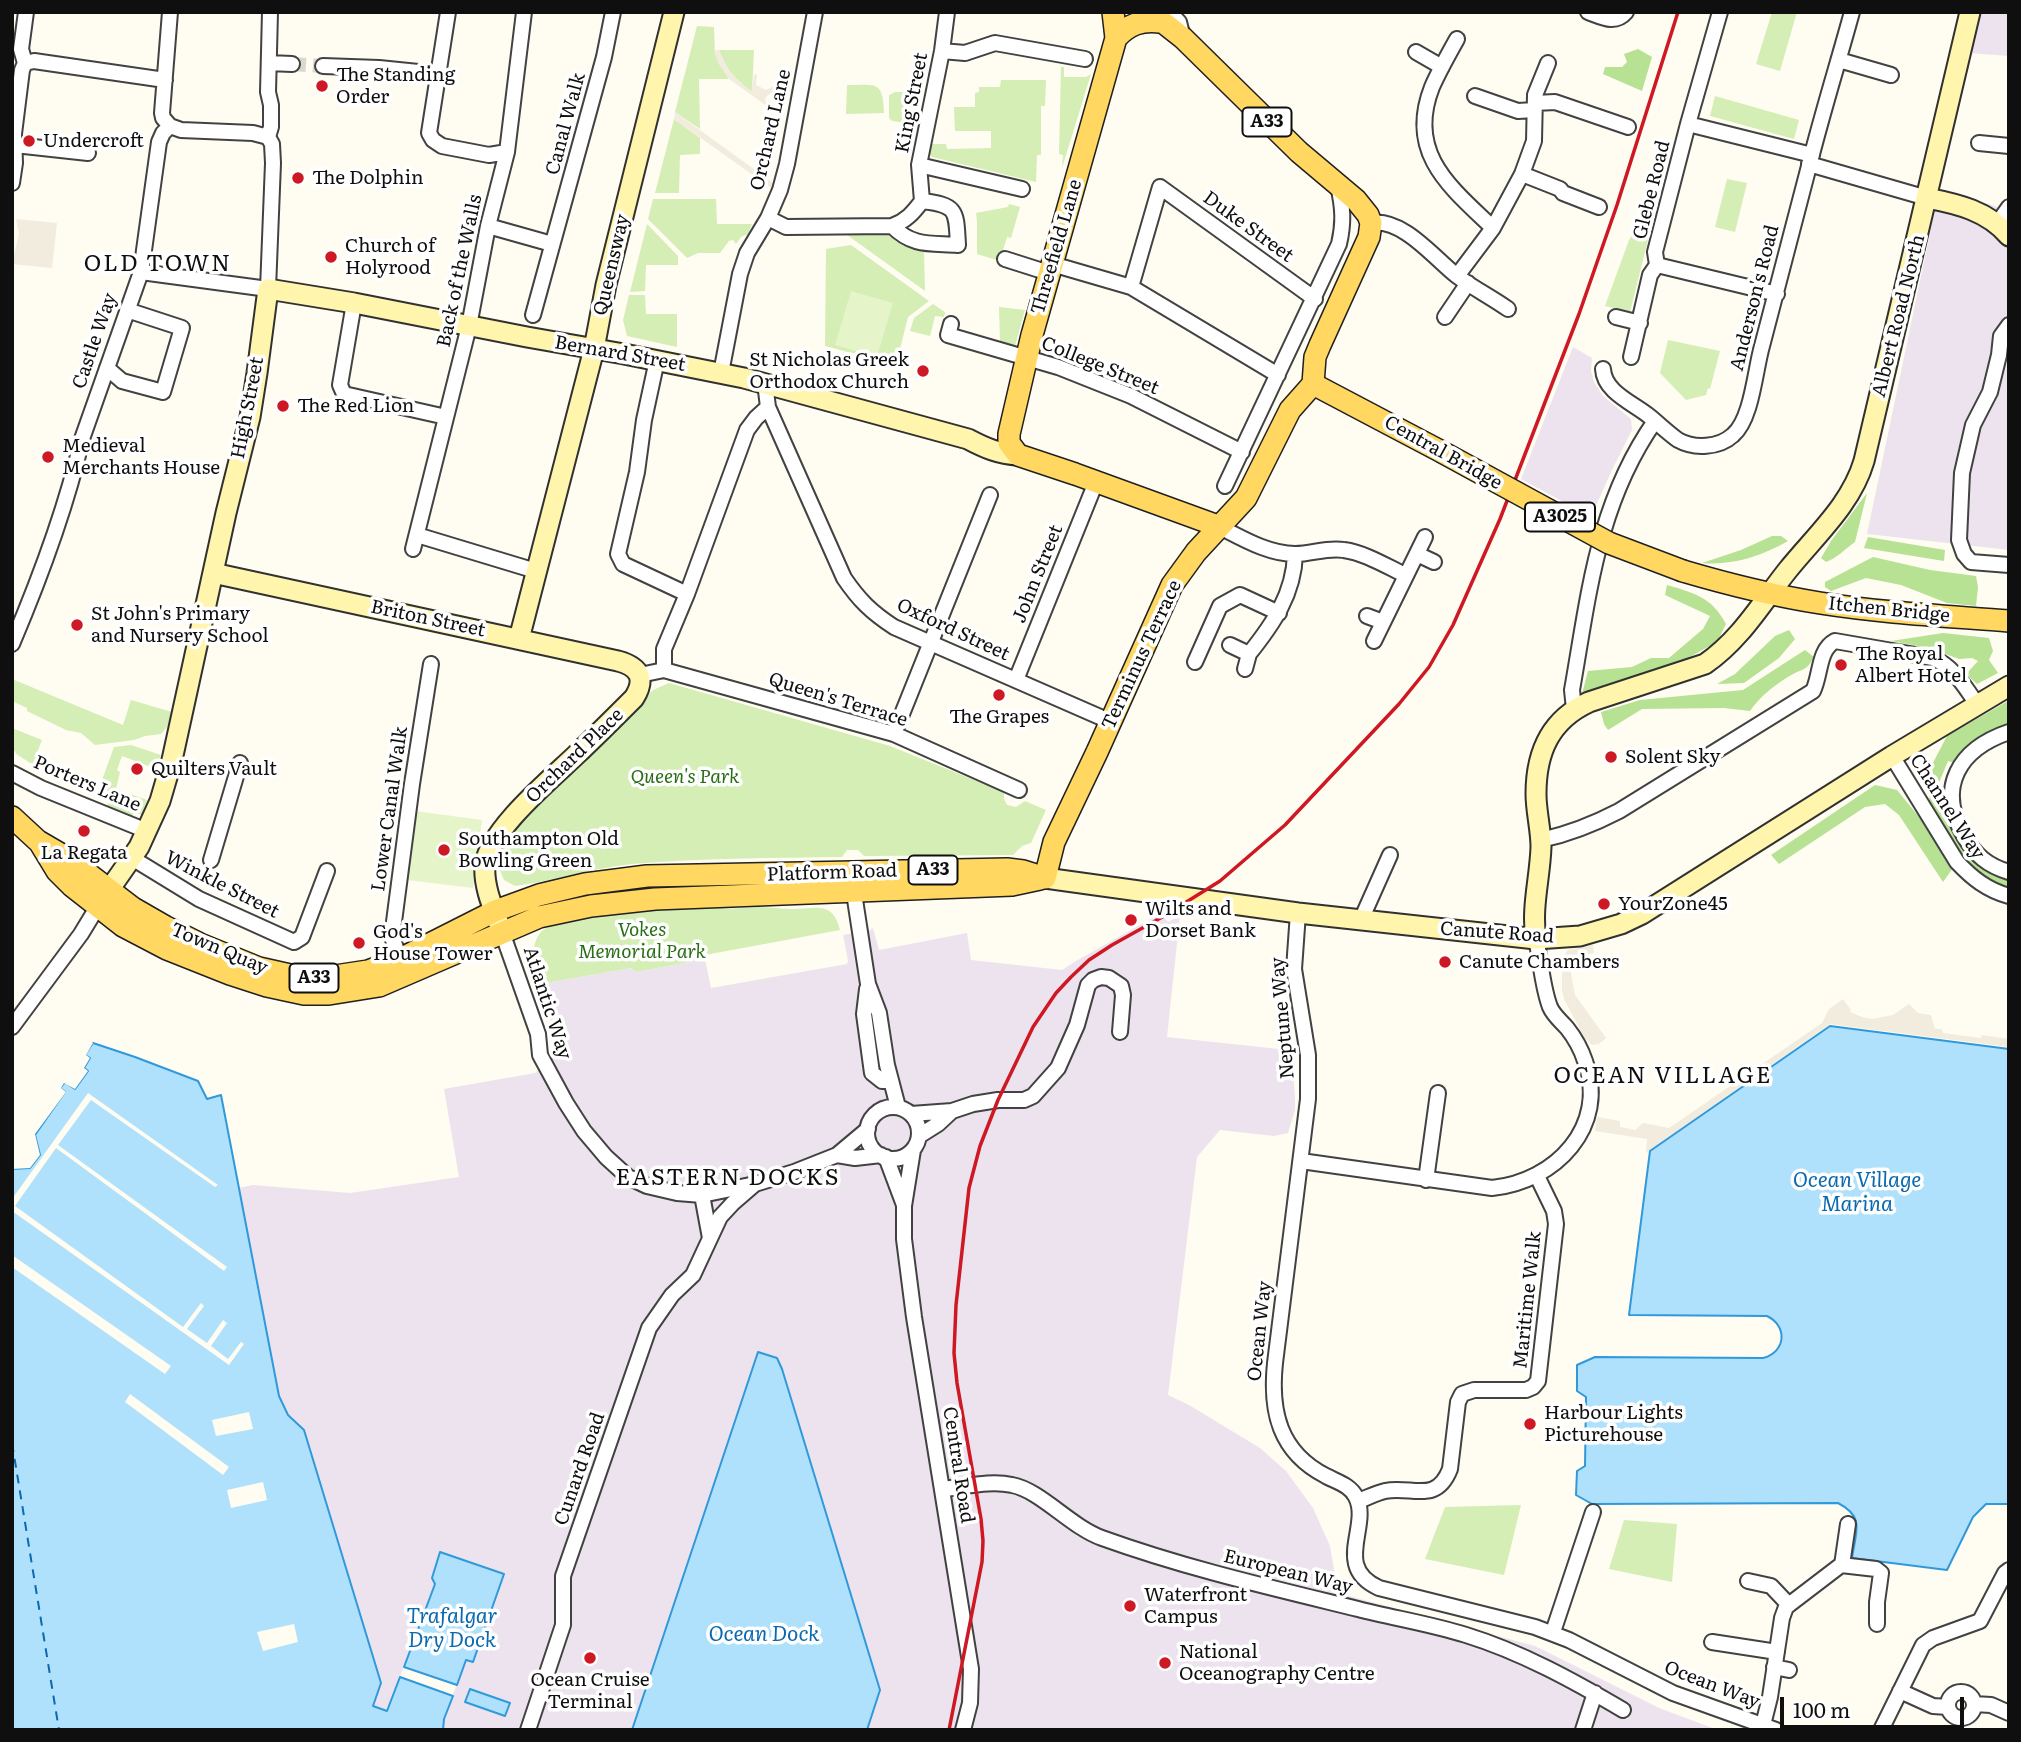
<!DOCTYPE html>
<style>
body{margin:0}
#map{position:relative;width:2021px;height:1742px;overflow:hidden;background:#fffcf1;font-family:Literata,serif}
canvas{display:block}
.frame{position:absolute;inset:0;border:14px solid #0f0f0f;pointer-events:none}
.scale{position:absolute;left:1780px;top:1697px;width:184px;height:32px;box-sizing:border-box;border:4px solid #0f0f0f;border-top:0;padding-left:9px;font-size:21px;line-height:24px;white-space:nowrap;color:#0f0f0f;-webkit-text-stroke:5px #fff;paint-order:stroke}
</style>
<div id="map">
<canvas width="2021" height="1742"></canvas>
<div class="frame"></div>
<div class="scale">100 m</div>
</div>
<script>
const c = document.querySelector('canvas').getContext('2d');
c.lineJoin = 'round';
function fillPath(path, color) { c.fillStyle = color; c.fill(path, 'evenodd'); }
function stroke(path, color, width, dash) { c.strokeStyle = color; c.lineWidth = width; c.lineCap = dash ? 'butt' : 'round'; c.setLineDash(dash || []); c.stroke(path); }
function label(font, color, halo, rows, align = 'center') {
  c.font = font + ' Literata,serif'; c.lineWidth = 7; c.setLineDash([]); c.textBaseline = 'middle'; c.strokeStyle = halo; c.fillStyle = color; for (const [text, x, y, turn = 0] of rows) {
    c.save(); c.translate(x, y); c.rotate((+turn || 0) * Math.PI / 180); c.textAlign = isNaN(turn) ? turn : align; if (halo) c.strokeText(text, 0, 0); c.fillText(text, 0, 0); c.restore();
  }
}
const industrial = new Path2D(`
 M1977,12H2009V56L1968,53Z
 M1939,190L1995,206L2009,214V550L1867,534Z
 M1573,347L1592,358L1591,371L1594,382L1603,396L1631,419L1632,430L1611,472L1591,517L1521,479Z
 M1161,913L1168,922L1180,915L1167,1037L1279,1049L1292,1054L1295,1097V1110L1288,1133L1274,1136L1220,1130L1197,1157L1168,1395L1189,1405L1260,1448L1286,1471L1313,1508L1330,1546L1338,1593L1535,1646L1659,1708L1718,1730H867L880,1690L782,1369L758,1352L632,1730H443L444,1719L466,1659L472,1661L441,1552L432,1578L435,1584L387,1711L373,1706L304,1430L288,1415L279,1396L238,1188L253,1185L350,1193L459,1177L444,1089L535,1073L551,1057L557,1041L540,984L631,968L636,972L705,959L711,988L847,964L848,961L843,935L870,930L873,928L879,950L967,933L971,960L1062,970L1076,961Z`);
const green = new Path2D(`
 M1772,12H1797L1780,71L1756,64Z
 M697,26L714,27L715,54L729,79H699L700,129L675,112Z
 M719,50H754L752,92C737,81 724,68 719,50Z
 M1061,67H1064V77H1086L1091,74L1062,168L1063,155L1059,154Z
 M1001,80H1046L1045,106H1041V155H1037L1036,182L932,157L929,154L931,144H946L947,149L991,148V131H955L954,107H975V93L979,92V87H1000Z
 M847,85C876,85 883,80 884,113L846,114Z
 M895,92H913L906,123L892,121L889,118V95Z
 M1715,96L1799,120L1794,139L1710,116Z
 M674,119L700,138V154L680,155L679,193H655Z
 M1727,179L1747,183L1735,232L1715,227Z
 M653,199H716L717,224H752L748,234L741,237L736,244L733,240L729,241L720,253H698L687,258L648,219Z
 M1009,204L1020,207L1011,238L1007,237L1000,261L977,254V221L976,213L1008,207Z
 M1646,214L1650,217L1648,240L1630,312L1605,306L1629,240Z
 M647,224L678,256V265H646L645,291L630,292Z
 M843,232H885L897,242L917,247L924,251L925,291Z
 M851,245L929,301L908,317L896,365L825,346L826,249Z
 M629,295H645L646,314H677V347L627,336L623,320Z
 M933,304L945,312L944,317L935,316L930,336L910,331L914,318Z
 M999,307L1025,310L1015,346L1000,341Z
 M1668,340L1720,351L1710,389L1708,388L1706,395L1686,400L1660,373Z
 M12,679L123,725L131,700L172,712L167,727L161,734L145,736L134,740L95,745L81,733L66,730L27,711V708L12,701Z
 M669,683L890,746L1004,792V799L1007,805L1016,807L1025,801L1046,810L1031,843L1022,846L1013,855L864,856L858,850H847L842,857C772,858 702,858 632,864C592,868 554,881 515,886L504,880L497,863L502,850L520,822L653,690Z
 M12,728L42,740L33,763H30L15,753L16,752L12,750Z
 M131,745L161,755L156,769L122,756L117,770L120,772L116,789L147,800L142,815L134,812L131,820L105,810L111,797L98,791L114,747Z
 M715,906C729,911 744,907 759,907C770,907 781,909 792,909C815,909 833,900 840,930L705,955V959L636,972L631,968L540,984C536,968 528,947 541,932C556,915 687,908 715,906Z
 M1521,1505L1504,1575L1425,1559L1445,1507Z
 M1624,1520L1677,1524L1672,1582L1609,1569Z`);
const forest = new Path2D(`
 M1638,49L1652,57L1642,91L1603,74L1605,67H1622L1627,62L1624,54Z
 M1867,493L1855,542C1845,549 1837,558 1826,562L1821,558L1831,541Z
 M1772,536H1781L1788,541C1762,556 1731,566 1702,563L1741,550Z
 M1868,537L1945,550L1944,561L1864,548Z
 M1873,557L1930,570L1976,576L1978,587L1976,606L1947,603L1901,585L1866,578L1831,591L1825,587V582Z
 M1667,585C1694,593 1712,597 1726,624L1717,642L1686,659L1582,694L1588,671L1632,667L1651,658H1669L1703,629L1710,616L1665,595Z
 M1789,630L1795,639L1779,658L1744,683L1717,684L1735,674L1775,636Z
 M1943,633L1989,638L1993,651L1989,660L1998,673L1977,684L1966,674L1978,661L1972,658L1959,659L1929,648L1891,641Z
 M1805,650L1814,657C1807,670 1805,668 1793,674C1777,683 1760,696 1750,711L1724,708L1642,709L1608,730L1604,724L1601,712L1640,700L1743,690Z
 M2008,701L2009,727L1985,734L1957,764L1948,761L1938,785V807L1948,809L1963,842L2009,871V892L1966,868L1932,817L1926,776L1947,736Z
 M1875,785L1897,790L1920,818L1953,868L1943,882L1899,815L1885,804L1865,807L1779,864L1771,855Z`);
const pitch = new Path2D(`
 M851,291L893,303L877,357L835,345Z
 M415,811L482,820L473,888L407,880Z`);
const plaza = new Path2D(`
 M714,50H719L728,69L740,83L752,91L754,75L757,74L756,85L766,90L787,79L785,90L783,86L775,90L766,97L765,101L771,105V109L729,79L718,63Z
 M675,112L773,183L771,188L674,119Z
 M16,219L57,223L52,268L12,264L19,234Z
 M1593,945L1594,953L1568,958L1575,995L1606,1038L1599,1044L1592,1045L1584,1037L1564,999L1562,990V958L1568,950Z
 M1843,999L1851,1010L1850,1012L1862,1017L1872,1019L1893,1015L1909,1004L1918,1013L1931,1015L1935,1029H1942L1943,1033L1981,1038L1982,1035L2009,1039V1047L1830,1024L1646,1153L1647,1139L1595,1131L1597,1117L1620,1121V1127L1635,1130L1643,1123L1669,1128L1822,1023L1829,1009Z`);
const water = new Path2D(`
 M1830,1026L2009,1049V1504H1986L1973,1517L1947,1570L1852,1558C1856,1531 1865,1517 1838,1503L1592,1504L1576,1495L1577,1471L1585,1466L1586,1397L1577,1391V1365L1595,1357L1763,1358C1786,1352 1788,1326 1767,1316L1629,1315L1650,1151Z
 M93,1043L135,1057L198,1081L207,1099L221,1095L279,1396L288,1415L304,1430L381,1683L373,1706L387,1711L400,1677L453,1696L444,1719L443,1730H12V1169L30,1168L40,1155L35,1135L65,1092L60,1088L65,1082L75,1089L88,1071L84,1068L90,1058L85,1055Z
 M758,1352L777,1358L782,1369L880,1690L867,1730H632Z
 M440,1552L504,1574L473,1662L466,1660L457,1685L404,1667L435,1584L432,1578Z
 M470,1689L510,1703L505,1716L465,1702Z`);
const pier = new Path2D(`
 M90,1041L93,1043L86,1055L90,1058L84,1068L88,1071L75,1089L64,1083L61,1088L66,1092L35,1134L40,1155L30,1168L12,1169V1166L28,1165L36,1154L32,1133L61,1093L57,1088L62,1080L66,1079L74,1085L83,1072L80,1067L85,1059L82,1054Z
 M88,1093L218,1185L215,1187L91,1100L58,1145L227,1267L224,1271L56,1148L15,1206L183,1327L201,1303L204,1306L187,1329L207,1343L223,1320L227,1323L211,1346L228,1359L241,1342L244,1344L229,1365L12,1211V1199Z
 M12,1255L171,1366L165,1374L12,1267Z
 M130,1394L229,1467L223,1475L125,1402Z
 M249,1412L253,1429L216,1436L212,1420Z
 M263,1482L267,1500L231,1508L227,1490Z
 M294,1624L298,1642L263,1651L257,1632Z`);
const ferry = new Path2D(`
 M12,1443L59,1730`);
const streetTunnel = new Path2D(`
 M292,64L323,66`);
const street = new Path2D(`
 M448,12L429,133L433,140L442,146L489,155L507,152
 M1169,12L1179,22L1182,34
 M1588,12C1602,17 1615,25 1626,12
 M1457,39C1448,55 1439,71 1432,87C1406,153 1450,187 1493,228
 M942,51L965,53L995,43L1085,59
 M1416,52L1442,67
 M1839,60L1891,75
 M25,63L34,61L165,80
 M25,63L21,49L26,12
 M269,63L292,64
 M323,66L379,68L438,74
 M1475,96L1518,111L1534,110
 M1535,103L1555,102L1628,127
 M1688,124L1812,155
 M170,126L163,118L162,113L170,12
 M170,126L181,130L253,133L268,137
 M1979,143L2009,146
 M15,145L88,153
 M1809,164L1927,198
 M919,165L1022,189
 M1522,174L1560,189L1563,193L1599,207
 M12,183L15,163L14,134L22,70L25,63
 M768,218L786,227L892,226C906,221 913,213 922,201L919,165L942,51L947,12
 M1371,223C1403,218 1434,258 1457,276C1473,288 1491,297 1508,309
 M1997,224L2009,207
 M488,226L552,244
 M892,226C913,247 930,243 958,245C956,211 958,205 922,201
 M1005,259L1049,273
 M1052,264L1131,287L1278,375
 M1657,265L1655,252L1688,124L1720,12
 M1657,265L1777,294
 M141,272L268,289L273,163L272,144L268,137L271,127V105L268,92L270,12
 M1457,276L1493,228L1522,174L1534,141L1535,95L1548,63
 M1131,287L1160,187L1315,299
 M354,303L340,385L344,394L446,417
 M533,315L604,57L613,12
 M1445,317L1468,283
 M1616,317L1640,323
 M951,324L948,335L1058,367L1131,396L1242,452
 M2009,325L2001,336L1999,355L1990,392L1973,425L1962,473L1959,540L1964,554L1971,562L2009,565
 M1631,357L1650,275L1657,265
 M657,360L644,420L637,472L618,554L623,564L687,594
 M107,368L122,381L163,392L182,328L127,310
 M1603,369C1604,392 1633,403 1649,416C1659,424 1668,433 1678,440C1694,449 1719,448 1733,435C1752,419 1755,370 1762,346C1778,286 1793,226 1809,166C1822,114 1838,63 1852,12
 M721,373L740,274L747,253L768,218L780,190L787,164L815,12
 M765,383L768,407L844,578C859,600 871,612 894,627L1100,717
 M1225,486L1339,244C1344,223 1343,207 1338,186
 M1218,526C1242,538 1268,554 1295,554C1312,554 1327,547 1344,550C1365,553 1386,566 1405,575
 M417,535L536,571
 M413,549L469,326L488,226L507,152L524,12
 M1417,554L1434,562
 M1367,616L1383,622
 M1374,641L1425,537
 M12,644C40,578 66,509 82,439L141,272L159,142L163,133L170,126
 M1230,645L1249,654C1273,624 1294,594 1295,554
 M1195,662L1220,606L1240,595L1279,613
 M1245,669L1249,654
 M664,670V649L687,594L747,430L756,418L768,407
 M640,675L664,670L894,734L1019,790
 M1016,680L1096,482
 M1574,709L1572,690C1589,594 1597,504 1655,421
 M2009,732C1959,749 1936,787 1964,836C1975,855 1988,866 2009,872
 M894,734L990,495
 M1892,756L1957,862C1972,878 1987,890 2009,896
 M12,773L41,788L147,831
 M1541,840C1569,834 1594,824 1619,811L1813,691C1821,675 1818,650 1835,641L1933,658C1954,667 1964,686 1977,704
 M132,858L199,899L294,942L302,937L327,871
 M211,860L240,763
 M847,886L854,893L868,984L879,1013L887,1065L898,1107
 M1298,913L1294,969L1308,1055V1099L1275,1363C1270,1411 1279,1452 1326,1476C1337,1482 1350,1485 1356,1497C1371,1526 1332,1567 1379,1588L1535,1627L1569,1640L1673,1693L1776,1730
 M1361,920L1390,855
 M502,932L538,1034L540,1055L566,1103L584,1131L606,1157L628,1177L647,1186L677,1193L702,1195L755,1184L794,1172L837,1155L868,1129
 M400,959L392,937L412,784L431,664
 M867,989L864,1014L872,1073L882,1081H891
 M12,1027L81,934L98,906
 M867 1133a26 26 0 1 1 52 0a26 26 0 1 1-52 0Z
 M911,1114L952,1111L973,1104L998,1100H1024L1033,1096L1058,1068L1077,1025L1088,985L1093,980L1101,977L1109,978L1121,986L1123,995L1120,1032
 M919,1136L938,1124L952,1111
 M913,1150L904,1206V1239L914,1317L971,1669L970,1703L963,1730
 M837,1155L855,1158L881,1155
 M886,1157L904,1205
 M1301,1161L1492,1188C1555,1182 1609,1126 1585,1061C1581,1049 1575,1038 1567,1028C1561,1021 1554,1016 1550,1007C1542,986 1541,961 1536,939
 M1426,1180L1438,1093
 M702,1195L710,1238
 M943,1489C965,1487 990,1480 1012,1485C1040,1490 1071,1527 1102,1538C1185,1568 1272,1588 1358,1609C1393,1618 1431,1624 1466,1635C1521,1652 1574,1681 1623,1710
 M1358,1501C1367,1498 1376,1493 1385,1491C1411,1485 1436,1505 1450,1469L1458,1402L1462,1394L1474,1390H1526L1533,1387L1538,1381L1556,1224L1554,1211L1537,1176
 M1842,1565L1848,1524
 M1748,1581L1771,1586L1789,1605
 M1553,1632L1593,1512
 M1712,1642L1777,1652
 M1774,1667L1789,1670
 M1900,1691L1933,1706L1948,1707
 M1948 1705a13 13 0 1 1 26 0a13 13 0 1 1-26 0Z
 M1974,1704L1991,1705L2009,1713
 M1763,1725L1770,1697L1782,1618L1786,1607L1841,1565L1876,1569L1881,1573L1877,1602V1624
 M528,1730L563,1625V1576L649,1328L672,1295L693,1275L720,1217L733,1203L755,1184
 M1583,1730L1595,1693
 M1881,1730L1923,1645L1933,1638L1980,1621L2005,1573L2009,1570`);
const secondary = new Path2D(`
 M1927,198C1958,204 1988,211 2009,236
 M213,573L618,661C640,667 646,679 634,698C615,717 596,736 576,755C552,778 488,831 485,865C483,888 495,912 502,932
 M519,639L594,349L606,285L674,12
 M1045,878L1298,913L1536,939L1580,936L1621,924L1642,914L1892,756L2009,686
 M100,903L139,847L160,801L172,760L226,513L250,417L257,373L268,289L354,303L527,337L624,354L744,378L968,439C985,448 999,454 1018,455
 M1536,939C1531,908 1540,878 1541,847C1541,829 1536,812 1536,794C1536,752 1550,720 1589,702L1705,664C1740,640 1761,604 1787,571C1815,536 1851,505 1864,461L1970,12`);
const primary = new Path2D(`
 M1113,12L1116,38L1032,335L1009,434V443L1018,455L1075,474L1218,526
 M1116,38C1129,24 1141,20 1160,22
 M1313,384L1442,452
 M1683,571C1727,584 1776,596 1820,603C1883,613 1946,616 2009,621
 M12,817L38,841L69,859L133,908L166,927L200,944L259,968L299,977L322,978L368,971L400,959L495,911L539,895L585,884L647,876L1007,869L1023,871L1045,878
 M40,843L57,871L72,886L123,926L167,949L230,974L267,986L304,994H329L379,986L539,917L591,906L655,899L1012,885L1040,879
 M1045,878L1054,842L1097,752L1172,585L1196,552L1246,498L1290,410L1313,384L1315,357L1320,345L1369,237L1371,223L1368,215L1356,200L1299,152L1183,38L1150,12`);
const rail = new Path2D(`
 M949,1730L982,1562L983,1541L981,1519L957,1383L954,1353L956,1305L969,1188L980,1146L998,1100L1033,1027L1056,993L1071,977L1089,960L1112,945L1164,916L1220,881L1285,825L1399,704L1429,667L1453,625L1500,519L1579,314L1617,205L1678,12`);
const primaryBridge = new Path2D(`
 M1442,452L1609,543L1683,571`);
const markers = [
 [322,86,7,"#ce1823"],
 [29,141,7,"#ce1823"],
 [298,178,7,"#ce1823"],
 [331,257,7,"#ce1823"],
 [923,371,7,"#ce1823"],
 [283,406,7,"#ce1823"],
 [48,457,7,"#ce1823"],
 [77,625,7,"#ce1823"],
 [1841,665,7,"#ce1823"],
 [999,695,7,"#ce1823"],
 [1611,757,7,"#ce1823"],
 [137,769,7,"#ce1823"],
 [84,831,7,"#ce1823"],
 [444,850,7,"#ce1823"],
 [1604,904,7,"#ce1823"],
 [1131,920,7,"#ce1823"],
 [359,943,7,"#ce1823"],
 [1445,962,7,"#ce1823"],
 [1530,1424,7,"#ce1823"],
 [1130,1606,7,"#ce1823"],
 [590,1658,7,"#ce1823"],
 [1165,1663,7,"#ce1823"]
];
const shields = [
 [1267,122,49],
 [1560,517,70],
 [933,870,49],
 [314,978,49]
];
const shieldNames = [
 ["A33",1267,122],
 ["A3025",1560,517],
 ["A33",933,870],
 ["A33",314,978]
];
const poiNames = [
 ["The Standing",336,75],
 ["Order",336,97],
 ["Undercroft",43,141],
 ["The Dolphin",312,178],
 ["Church of",345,246],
 ["Holyrood",345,268],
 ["St Nicholas Greek",909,360,"right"],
 ["Orthodox Church",909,382,"right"],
 ["The Red Lion",297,406],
 ["Medieval",62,446],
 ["Merchants House",62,468],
 ["St John's Primary",91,614],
 ["and Nursery School",91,636],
 ["The Royal",1855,654],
 ["Albert Hotel",1855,676],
 ["The Grapes",999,717,"center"],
 ["Solent Sky",1625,757],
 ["Quilters Vault",151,769],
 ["Southampton Old",458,839],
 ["Bowling Green",458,861],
 ["La Regata",84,853,"center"],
 ["YourZone45",1618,904],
 ["Wilts and",1145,909],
 ["Dorset Bank",1145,931],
 ["God's",373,932],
 ["House Tower",373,954],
 ["Canute Chambers",1459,962],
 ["Harbour Lights",1544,1413],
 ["Picturehouse",1544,1435],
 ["Waterfront",1144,1595],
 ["Campus",1144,1617],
 ["National",1179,1652],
 ["Oceanography Centre",1179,1674],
 ["Ocean Cruise",590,1680,"center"],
 ["Terminal",590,1702,"center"]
];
const streetNames = [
 ["King Street",912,103,-79],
 ["Canal Walk",566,124,-75],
 ["Orchard Lane",771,130,-77],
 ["Glebe Road",1652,190,-76],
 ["Duke Street",1248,227,36],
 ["Threefield Lane",1057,247,-74],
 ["Queensway",612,265,-77],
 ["Back of the Walls",460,271,-78],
 ["Anderson's Road",1755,298,-76],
 ["Albert Road North",1899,316,-76],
 ["Castle Way",95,341,-71],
 ["Bernard Street",620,354,10],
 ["College Street",1100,366,22],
 ["High Street",248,408,-79],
 ["Central Bridge",1443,453,29],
 ["John Street",1038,574,-68],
 ["Itchen Bridge",1889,610,6],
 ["Briton Street",428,619,12],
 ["Oxford Street",953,630,25],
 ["Terminus Terrace",1142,655,-65],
 ["Queen's Terrace",838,700,17],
 ["Orchard Place",575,756,-44],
 ["Porters Lane",87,784,23],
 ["Channel Way",1947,807,57],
 ["Lower Canal Walk",390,809,-82],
 ["Platform Road",832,873,-2],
 ["Winkle Street",222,885,27],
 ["Canute Road",1497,933,4],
 ["Town Quay",219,949,23],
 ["Atlantic Way",547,1003,72],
 ["Neptune Way",1283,1018,-95],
 ["Maritime Walk",1528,1300,-84],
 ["Ocean Way",1260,1331,-84],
 ["Central Road",958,1465,81],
 ["Cunard Road",580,1469,-71],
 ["European Way",1288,1572,14],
 ["Ocean Way",1712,1685,21]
];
const parkNames = [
 ["Queen's Park",685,777],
 ["Vokes",642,930],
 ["Memorial Park",642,952]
];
const waterNames = [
 ["Ocean Village",1857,1181],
 ["Marina",1857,1205],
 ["Trafalgar",452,1617],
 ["Dry Dock",452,1641],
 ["Ocean Dock",764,1635]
];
const quarterNames = [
 ["OLD TOWN",158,264],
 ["OCEAN VILLAGE",1663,1076],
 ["EASTERN DOCKS",728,1178]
];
fillPath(industrial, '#ede3ee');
fillPath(green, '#d4eeb6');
fillPath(forest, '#b7e193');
fillPath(pitch, '#e6f4c9');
fillPath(plaza, '#f1ecde');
fillPath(water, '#b0e1fc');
stroke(water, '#2f99db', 2);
fillPath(pier, '#fffcf1');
stroke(ferry, '#0a69af', 2, [9, 7]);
stroke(streetTunnel, '#dbd8cf', 14, [14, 7]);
stroke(street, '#424242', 18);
stroke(secondary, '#313131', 23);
stroke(primary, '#202020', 24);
stroke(street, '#fff', 14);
stroke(secondary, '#fff5ac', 19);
stroke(primary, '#ffd761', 21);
stroke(rail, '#ce1823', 3.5);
stroke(primaryBridge, '#202020', 24, []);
stroke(primaryBridge, '#ffd761', 21);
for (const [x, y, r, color] of markers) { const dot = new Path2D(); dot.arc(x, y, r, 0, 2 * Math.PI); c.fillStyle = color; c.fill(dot); stroke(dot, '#fff', 2.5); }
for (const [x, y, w] of shields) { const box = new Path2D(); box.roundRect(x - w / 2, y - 14.5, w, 29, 5); c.fillStyle = '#fff'; c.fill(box); stroke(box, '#0f0f0f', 2); }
label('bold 18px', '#0f0f0f', null, shieldNames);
label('19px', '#0f0f0f', '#fff', poiNames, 'left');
label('19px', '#0f0f0f', '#fff', streetNames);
label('italic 19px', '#2b6e18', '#fff', parkNames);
label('italic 21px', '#0a69af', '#fff', waterNames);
c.letterSpacing = '2px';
label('23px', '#0f0f0f', '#fff', quarterNames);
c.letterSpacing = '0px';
</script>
